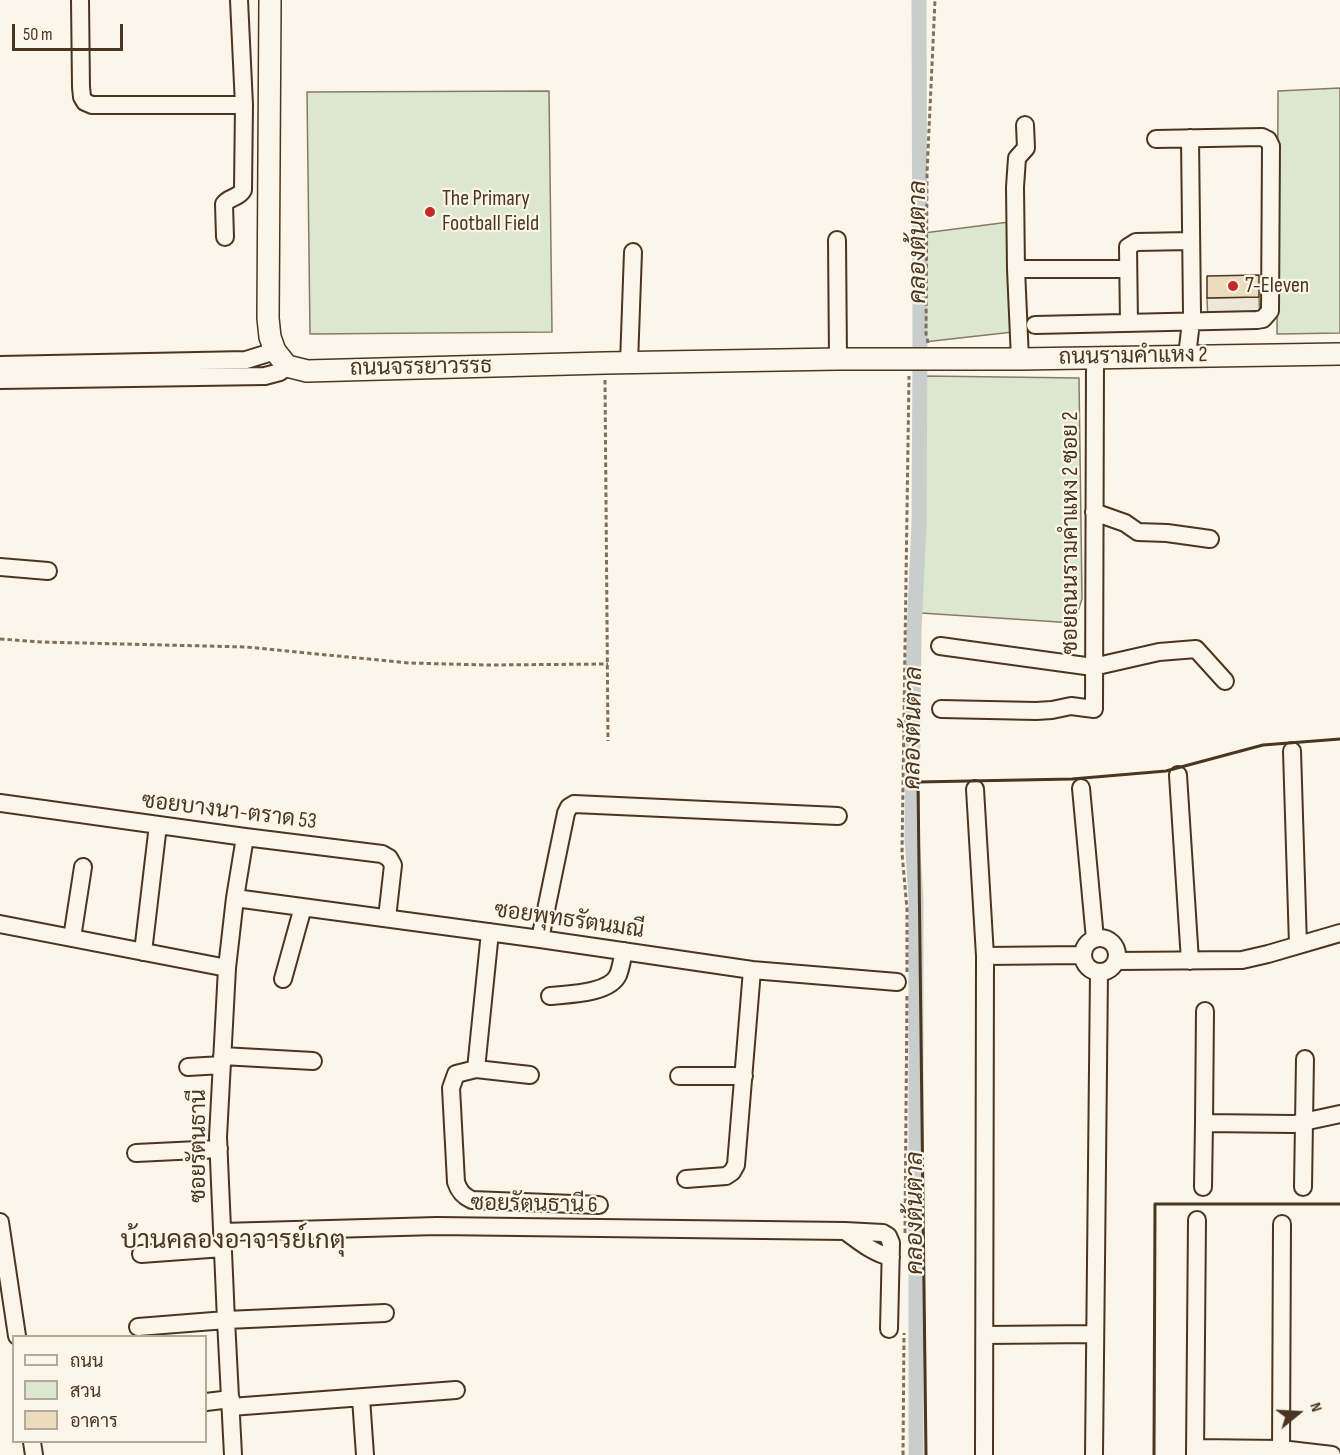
<!DOCTYPE html>
<meta charset="utf-8">
<style>
body{margin:0}
#map{position:relative;width:1340px;height:1455px;overflow:hidden;background:#fbf6e9;font-family:"Sofia Sans Condensed",Sarabun,sans-serif}
canvas{display:block}
.legend{position:absolute;left:12px;top:1335px;width:195px;height:108px;box-sizing:border-box;background:#fbf6e9;border:2px solid #b4a999;margin:0;padding:8px 10px;list-style:none;font-size:18px;color:#4a3520}
.legend li{display:flex;align-items:center;gap:12px;height:30px}
.legend b{width:30px;border:2px solid #b4a999}
.north{position:absolute;left:1268px;top:1383px;width:60px;height:60px;-webkit-text-stroke:4px #fbf6e9;paint-order:stroke;rotate:72deg;font-size:16px;font-weight:700;line-height:24px;text-align:center;color:#4a3520}
.north::after{content:'';display:block;margin:auto;width:21px;height:27px;background:#4a3520;clip-path:polygon(50% 0,100% 100%,50% 72%,0 100%)}
.scale{position:absolute;left:12px;top:24px;width:111px;height:27px;box-sizing:border-box;border:3px solid #4a3520;border-top:0;padding-left:8px;font-size:18px;line-height:21px;white-space:nowrap;color:#4a3520;-webkit-text-stroke:4px #fbf6e9;paint-order:stroke}
</style>
<div id="map">
<canvas width="1340" height="1455"></canvas>
<ul class="legend">
<li><b style="height:8px;background:#fbf6e9"></b>ถนน</li>
<li><b style="height:16px;background:#dce7d0"></b>สวน</li>
<li><b style="height:16px;background:#ecdcbc"></b>อาคาร</li>
</ul>
<div class="north">N</div>
<div class="scale">50 m</div>
</div>
<script>
const c = document.querySelector('canvas').getContext('2d');
c.lineJoin = 'round';
function fillPath(path, color) { c.fillStyle = color; c.fill(path, 'evenodd'); }
function stroke(path, color, width, dash) { c.strokeStyle = color; c.lineWidth = width; c.lineCap = dash ? 'butt' : 'round'; c.setLineDash(dash || []); c.stroke(path); }
function label(font, color, halo, rows, align = 'center') {
  c.font = font + ' "Sofia Sans Condensed",Sarabun,sans-serif'; c.lineWidth = 4.5; c.setLineDash([]); c.textBaseline = 'middle'; c.strokeStyle = halo; c.fillStyle = color; for (const [text, x, y, turn = 0] of rows) {
    c.save(); c.translate(x, y); c.rotate((+turn || 0) * Math.PI / 180); c.textAlign = isNaN(turn) ? turn : align; if (halo) c.strokeText(text, 0, 0); c.fillText(text, 0, 0); c.restore();
  }
}
const green = new Path2D(`
 M1340,88V333L1277,334L1278,91Z
 M549,91L552,332L310,334L307,92Z
 M1009,222L1013,332L924,342V233Z
 M925,376L1079,378L1082,599L1074,623L921,613Z`);
const parking = new Path2D(`
 M1259,297L1260,324L1208,325L1207,298Z`);
const canal = new Path2D(`
 M916,1455V898L912,839L914,630L919,525L920,352L919,0`);
const building = new Path2D(`
 M1259,275V297L1207,298V276Z`);
const path = new Path2D(`
 M928,343L926,334L927,173L935,0
 M605,380L608,741
 M0,639L41,642L246,647L409,663L487,665L608,664
 M907,972V909L902,853L909,376
 M905,1233L907,994
 M903,1455L904,1333`);
const minor = new Path2D(`
 M80,0L81,87L82,97L85,102L92,105H244
 M225,237L224,204C229,197 239,198 243,190L244,105L239,0
 M837,240L838,359
 M1016,269H1128
 M1129,323L1128,247L1136,242L1191,241
 M1035,325L1257,320L1263,319L1270,311L1271,146L1268,140L1262,137L1156,139
 M1187,356L1192,313L1190,138
 M1020,359L1016,269L1015,187L1017,158L1026,148L1025,125
 M629,363L633,252
 M0,365L246,360L275,351
 M0,380L265,376L280,372L287,366
 M1094,512L1125,523L1138,532L1167,533L1210,539
 M0,567L48,571
 M940,646L1093,667L1159,652L1196,649L1225,681
 M941,709L1036,711L1052,710L1071,706L1094,709L1095,358
 M1292,751L1298,945
 M1178,775L1190,961
 M1081,788L1095,939
 M975,789L985,956L984,1455
 M0,803L245,837L382,854L389,858L393,865L387,918
 M235,898L540,939L752,970L897,982
 M0,924L227,968
 M72,938L83,867
 M1083 955a17 17 0 1 1 34 0a17 17 0 1 1-34 0Z
 M540,939L566,813L569,807L574,804L838,816
 M143,952L158,825
 M985,956L1083,955
 M1116,961L1242,960L1268,954L1340,933
 M283,979L303,907
 M550,996C568,994 609,994 618,975C621,968 622,959 624,951
 M1205,1011L1204,1123L1294,1124L1340,1114
 M222,1056L313,1061
 M188,1067L222,1065
 M476,1069L490,932
 M530,1075L476,1069L456,1074L451,1088L456,1182C459,1191 463,1196 472,1200L599,1205
 M679,1076H744
 M136,1153L219,1149
 M686,1179L726,1176L732,1172L736,1165L752,970
 M1203,1187L1204,1123
 M1303,1187L1305,1059
 M0,1222L17,1336
 M845,1231C859,1241 874,1254 891,1257
 M222,1232L437,1226L845,1231L883,1233L888,1236L891,1243L889,1329
 M141,1254L223,1248
 M138,1327L226,1320L385,1313
 M985,1335L1095,1334
 M361,1398L365,1455
 M206,1402L231,1399
 M231,1407L456,1390
 M32,1442L34,1455
 M1195,1448L1281,1449L1332,1455
 M233,1455L226,1320L218,1137L227,968L235,898L245,837
 M1094,1455L1099,972
 M1195,1455L1197,1220
 M1281,1455L1282,1224`);
const major = new Path2D(`
 M270,0L268,318L270,337L275,351L287,366L307,371L605,363L838,359H1020L1340,354`);
const wall = new Path2D(`
 M926,1455L918,782L1072,779L1166,771L1263,745L1340,739
 M1154,1455L1155,1204H1340`);
const markers = [
 [430,212,6,"#c62828"],
 [1233,286,6,"#c62828"]
];
const poiNames = [
 ["The Primary",442,199],
 ["Football Field",442,224],
 ["7-Eleven",1245,286]
];
const streetNames = [
 ["ถนนรามคำแหง 2",1133,357,-1],
 ["ถนนจรรยาวรรธ",421,368,-1],
 ["ซอยถนนรามคำแหง 2 ซอย 2",1071,533,-90],
 ["ซอยบางนา-ตราด 53",229,812,7],
 ["ซอยพุทธรัตนมณี",569,921,8],
 ["ซอยรัตนธานี",199,1146,-90],
 ["ซอยรัตนธานี 6",534,1205,1]
];
const waterNames = [
 ["คลองต้นตาล",919,242,-90],
 ["คลองต้นตาล",914,728,-89],
 ["คลองต้นตาล",916,1213,-90]
];
const quarterNames = [
 ["บ้านคลองอาจารย์เกตุ",233,1241]
];
fillPath(green, '#dce7d0');
stroke(green, '#887966', 1.5);
fillPath(parking, '#ede7d9');
stroke(parking, '#887966', 1.5);
stroke(canal, '#c9cecd', 15);
fillPath(building, '#ecdcbc');
stroke(building, '#4a3520', 1.5);
stroke(minor, '#4a3520', 20);
stroke(major, '#4a3520', 24);
stroke(path, '#7f6f5c', 3, [4.5, 3]);
stroke(minor, '#fbf6e9', 16);
stroke(major, '#fbf6e9', 21);
stroke(wall, '#4a3520', 3);
for (const [x, y, r, color] of markers) { const dot = new Path2D(); dot.arc(x, y, r, 0, 2 * Math.PI); c.fillStyle = color; c.fill(dot); stroke(dot, '#fbf6e9', 2); }
label('22px', '#4a3520', '#fbf6e9', poiNames, 'left');
label('22px', '#4a3520', '#fbf6e9', streetNames);
label('italic 24px', '#4a3520', '#fbf6e9', waterNames);
label('26px', '#4a3520', '#fbf6e9', quarterNames);
</script>
